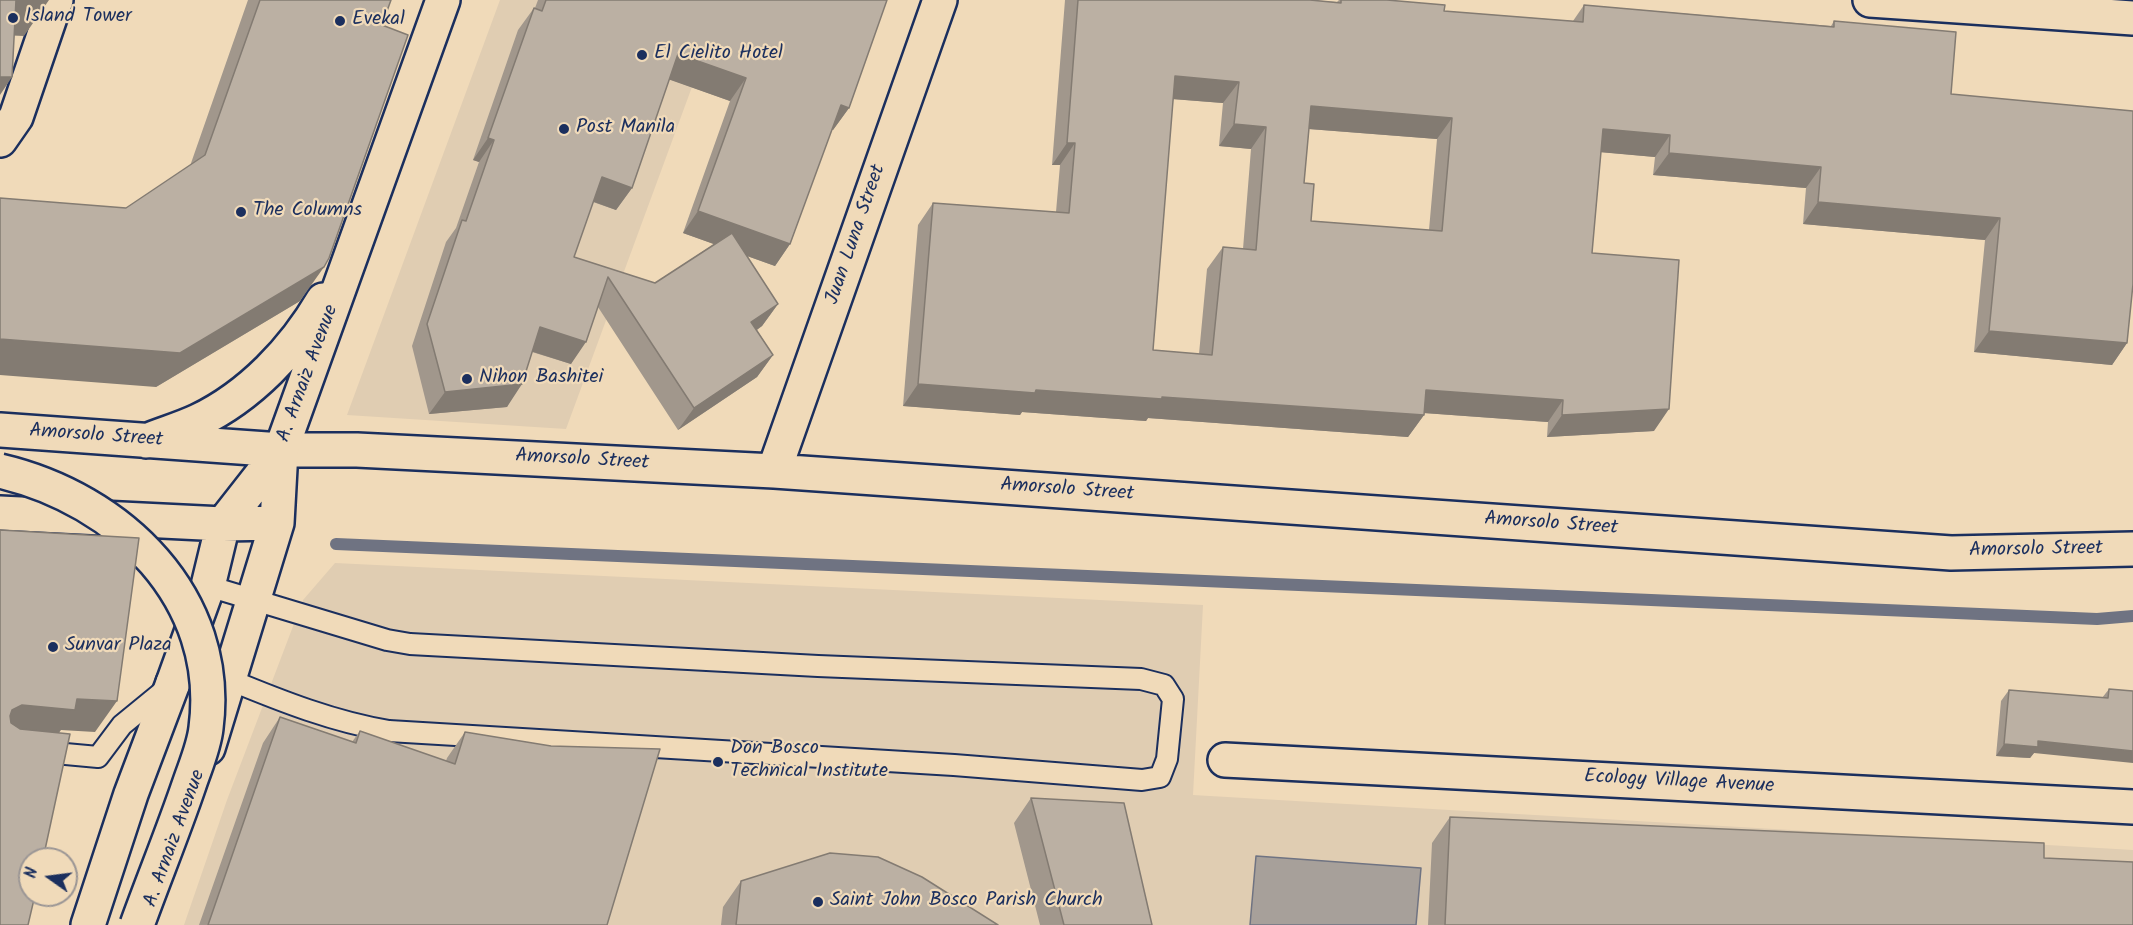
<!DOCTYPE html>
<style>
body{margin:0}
#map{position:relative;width:2133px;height:925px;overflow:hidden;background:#f0dab9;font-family:Kalam,sans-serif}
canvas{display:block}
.north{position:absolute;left:18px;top:847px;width:60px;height:60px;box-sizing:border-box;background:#f0dab9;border:2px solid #9b9695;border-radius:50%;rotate:284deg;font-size:16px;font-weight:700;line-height:24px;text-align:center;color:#1b2f5e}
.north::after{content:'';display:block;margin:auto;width:21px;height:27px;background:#1b2f5e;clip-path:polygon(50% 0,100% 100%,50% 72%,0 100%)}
</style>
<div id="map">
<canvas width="2133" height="925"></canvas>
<div class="north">N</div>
</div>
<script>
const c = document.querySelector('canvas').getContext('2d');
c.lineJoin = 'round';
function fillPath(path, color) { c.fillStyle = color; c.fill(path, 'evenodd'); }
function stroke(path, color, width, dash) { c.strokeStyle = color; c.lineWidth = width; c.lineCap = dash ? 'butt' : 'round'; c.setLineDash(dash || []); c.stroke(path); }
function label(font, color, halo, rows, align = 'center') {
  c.font = font + ' Kalam,sans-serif'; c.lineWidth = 4.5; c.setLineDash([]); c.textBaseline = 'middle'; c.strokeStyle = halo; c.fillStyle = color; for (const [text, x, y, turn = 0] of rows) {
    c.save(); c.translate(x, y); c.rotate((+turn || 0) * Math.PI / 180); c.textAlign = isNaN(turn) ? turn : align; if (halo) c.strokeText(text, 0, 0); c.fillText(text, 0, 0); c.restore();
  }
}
const built = new Path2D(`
 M500,0H724L566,429L347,415Z
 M335,563L1203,605L1193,795L2133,850V925H184L227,800L303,600Z`);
const water = new Path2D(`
 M1256,856L1421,868L1416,925H1250Z`);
const stream = new Path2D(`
 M336,544L2097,619L2133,616`);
const lane = new Path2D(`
 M208,586L387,640L410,644L818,666L1141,679L1164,685L1173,699L1167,759L1160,777L1142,780L954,765L389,731C334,722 281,701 230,680
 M0,748L98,757L122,725L166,689`);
const street = new Path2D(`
 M1870,0L2133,18
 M0,140L16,117L56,0
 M281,450H357L774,471L1951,553L2133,549
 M774,471L940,0
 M1225,760L2133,807`);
const secondary = new Path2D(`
 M0,430L281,450
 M146,441C163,434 181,429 198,421C250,396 294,350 323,300
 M0,513L223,524L277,523
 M173,683L208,586L223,524L281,450
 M208,748L277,523L281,450L443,0`);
const highway = new Path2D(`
 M88,925L131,794L173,683`);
const highwayBridge = new Path2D(`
 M0,471C120,499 223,598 206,728C204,747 195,767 189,785C173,832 154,878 137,925`);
const wall = new Path2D(`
 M248,0H391L382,25L300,301L156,387L190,166Z
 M538,0H886L849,108L833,130L832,129L790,244L775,266L747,256L778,304L762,326L757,330L773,355L757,377L678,430L598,307L571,364L532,352L507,407L429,414L412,346L446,242L456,228L479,162L473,160L518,30L534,8H535ZM669,79L730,101L683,233L714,244L655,283L574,257L593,202L616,210L632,188Z
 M1065,0H1310L1337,2L1339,0H1387L1444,11L1573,21L1584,5L1831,26L1834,21L1951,94L2127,343L2112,365L1974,352L1985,240L1803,224L1806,188L1653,175L1655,157L1601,152L1592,253L1654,431L1547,437L1548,422L1424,413V415L1408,437L1148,418L1146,421L1022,412L1020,415L903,406L918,225L933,203L1056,212L1060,165H1052ZM1173,99L1223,103L1219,146L1251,149L1243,249L1223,247L1207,269L1199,354L1153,350ZM1309,129L1437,139L1429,230L1311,221L1304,183Z
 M2109,689L2133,691L2034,753L2030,758L1996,756L2001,701L2009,690L2102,698Z
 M280,717L352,742L360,731L446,761L447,758L465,732L607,925H199L263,743Z
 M1031,798L1152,925H1040L1014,823Z
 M1450,817L2044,858L2133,925H1428L1432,843Z
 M741,881L998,925H721L723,907Z`);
const shadedWall = new Path2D(`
 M15,0H49L24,36L0,35Z
 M678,54L746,78L730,101L662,77Z
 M1175,76L1239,82L1223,103L1159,98Z
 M0,77H12L0,95Z
 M841,105L849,108L833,130L825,127Z
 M1311,106L1452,118L1437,139L1296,128Z
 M1234,124L1266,127L1251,149L1219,146Z
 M1603,129L1670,135L1655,157L1587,151Z
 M488,138L494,140L479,162L473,160Z
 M1067,143H1075L1060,165H1052Z
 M1669,153L1821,167L1806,188L1653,175Z
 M602,177L632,188L616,210L586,199Z
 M1818,202L2000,218L1985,240L1803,224Z
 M698,211L790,244L775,266L683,233Z
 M324,267L300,301L156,387L0,375V339Z
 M778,304L762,326L736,344L751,322Z
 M540,327L586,342L571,364L524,349Z
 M1989,331L2127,343L2112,365L1974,352Z
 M773,355L757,377L678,430L694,408Z
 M522,384L507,407L429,414L445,392Z
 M918,384L1162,397L1424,415L1408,437L1148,418L1146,421L1022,412L1020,415L903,406Z
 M1426,390L1563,400L1548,422L1410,412Z
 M1669,409L1654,431L1547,437L1562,415Z
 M77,699L117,701L95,732L61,730L53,741L0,736L12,710L22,705Z
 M2038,741L2133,751V763L2034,753L2030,758L1996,756L2004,744Z`);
const building = new Path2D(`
 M0,0H16L12,77H0Z
 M260,0H391L382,25L408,35L329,258L324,267L180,353L0,339V198L126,208L205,155Z
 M546,0H887L849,108L841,105L790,244L698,211L746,78L678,54L632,188L602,177L574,257L655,283L732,233L778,304L751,322L773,355L694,408L608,277L586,342L540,327L522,384L445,392L427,324L462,220L466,221L494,140L488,138L534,8L542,11Z
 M1078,0H1310L1341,3V0H1387L1445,5L1444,11L1583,22L1584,5L1834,27V21L1956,32L1951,94L2133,111V284L2127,343L1989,331L2000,218L1818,202L1821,167L1669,153L1670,135L1603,129L1592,253L1679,260L1669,409L1562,415L1563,400L1426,390L1424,415L1162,397V399L1036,390L1035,393L918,384L933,203L1069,213L1075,143H1067ZM1175,76L1239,82L1234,124L1266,127L1256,250L1223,247L1212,355L1153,350ZM1311,106L1452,118L1442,231L1311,221L1314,184L1304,183Z
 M0,530L139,538L117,701L77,699L75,710L22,705L12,710L10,716L11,723L20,729L70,734L43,859H30V895H35L28,925H0Z
 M2109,689L2133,691V751L2038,741V747L2004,744L2009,690L2108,698Z
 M280,717L356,743L360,731L455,764L465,732L551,746L660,749L607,925H208Z
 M1031,798L1124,803L1152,925H1064Z
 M1450,817L2044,843V858L2133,862V925H1445Z
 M830,853L878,857L922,877L998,925H736L741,881Z`);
const markers = [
 [13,18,6,"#1b2f5e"],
 [340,21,6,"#1b2f5e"],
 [642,55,6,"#1b2f5e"],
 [564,129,6,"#1b2f5e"],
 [241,212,6,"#1b2f5e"],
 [467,379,6,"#1b2f5e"],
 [53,647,6,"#1b2f5e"],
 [718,762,6,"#1b2f5e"],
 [818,902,6,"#1b2f5e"]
];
const poiNames = [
 ["Island Tower",25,18],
 ["Evekal",352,21],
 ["El Cielito Hotel",654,55],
 ["Post Manila",576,129],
 ["The Columns",253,212],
 ["Nihon Bashitei",479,379],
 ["Sunvar Plaza",65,647],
 ["Don Bosco",730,750],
 ["Technical Institute",730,773],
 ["Saint John Bosco Parish Church",830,902]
];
const streetNames = [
 ["Juan Luna Street",857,235,-71],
 ["A. Arnaiz Avenue",309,374,-70],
 ["Amorsolo Street",96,437,4],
 ["Amorsolo Street",582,461,3],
 ["Amorsolo Street",1067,491,4],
 ["Amorsolo Street",1551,525,4],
 ["Amorsolo Street",2036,551,-1],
 ["Ecology Village Avenue",1679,783,3],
 ["A. Arnaiz Avenue",176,839,-70]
];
fillPath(built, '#e0cdb2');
fillPath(water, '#a7a09a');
stroke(water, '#6f7382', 1.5);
stroke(stream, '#6f7382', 12);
stroke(lane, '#1b2f5e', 24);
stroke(street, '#1b2f5e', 38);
stroke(secondary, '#1b2f5e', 38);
stroke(highway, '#1b2f5e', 38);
stroke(lane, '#f0dab9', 20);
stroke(street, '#f0dab9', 33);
stroke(secondary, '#f0dab9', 33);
stroke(highway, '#f0dab9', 33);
stroke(highwayBridge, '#1b2f5e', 38, []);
stroke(highwayBridge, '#f0dab9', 33);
fillPath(wall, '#a1978c');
fillPath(shadedWall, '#837b72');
fillPath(building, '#bbb0a3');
stroke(building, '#837b72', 1.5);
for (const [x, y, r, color] of markers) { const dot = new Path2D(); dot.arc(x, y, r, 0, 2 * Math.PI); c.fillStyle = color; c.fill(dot); stroke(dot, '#f0dab9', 2); }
label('20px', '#1b2f5e', '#f0dab9', poiNames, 'left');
label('20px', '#1b2f5e', '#f0dab9', streetNames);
</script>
